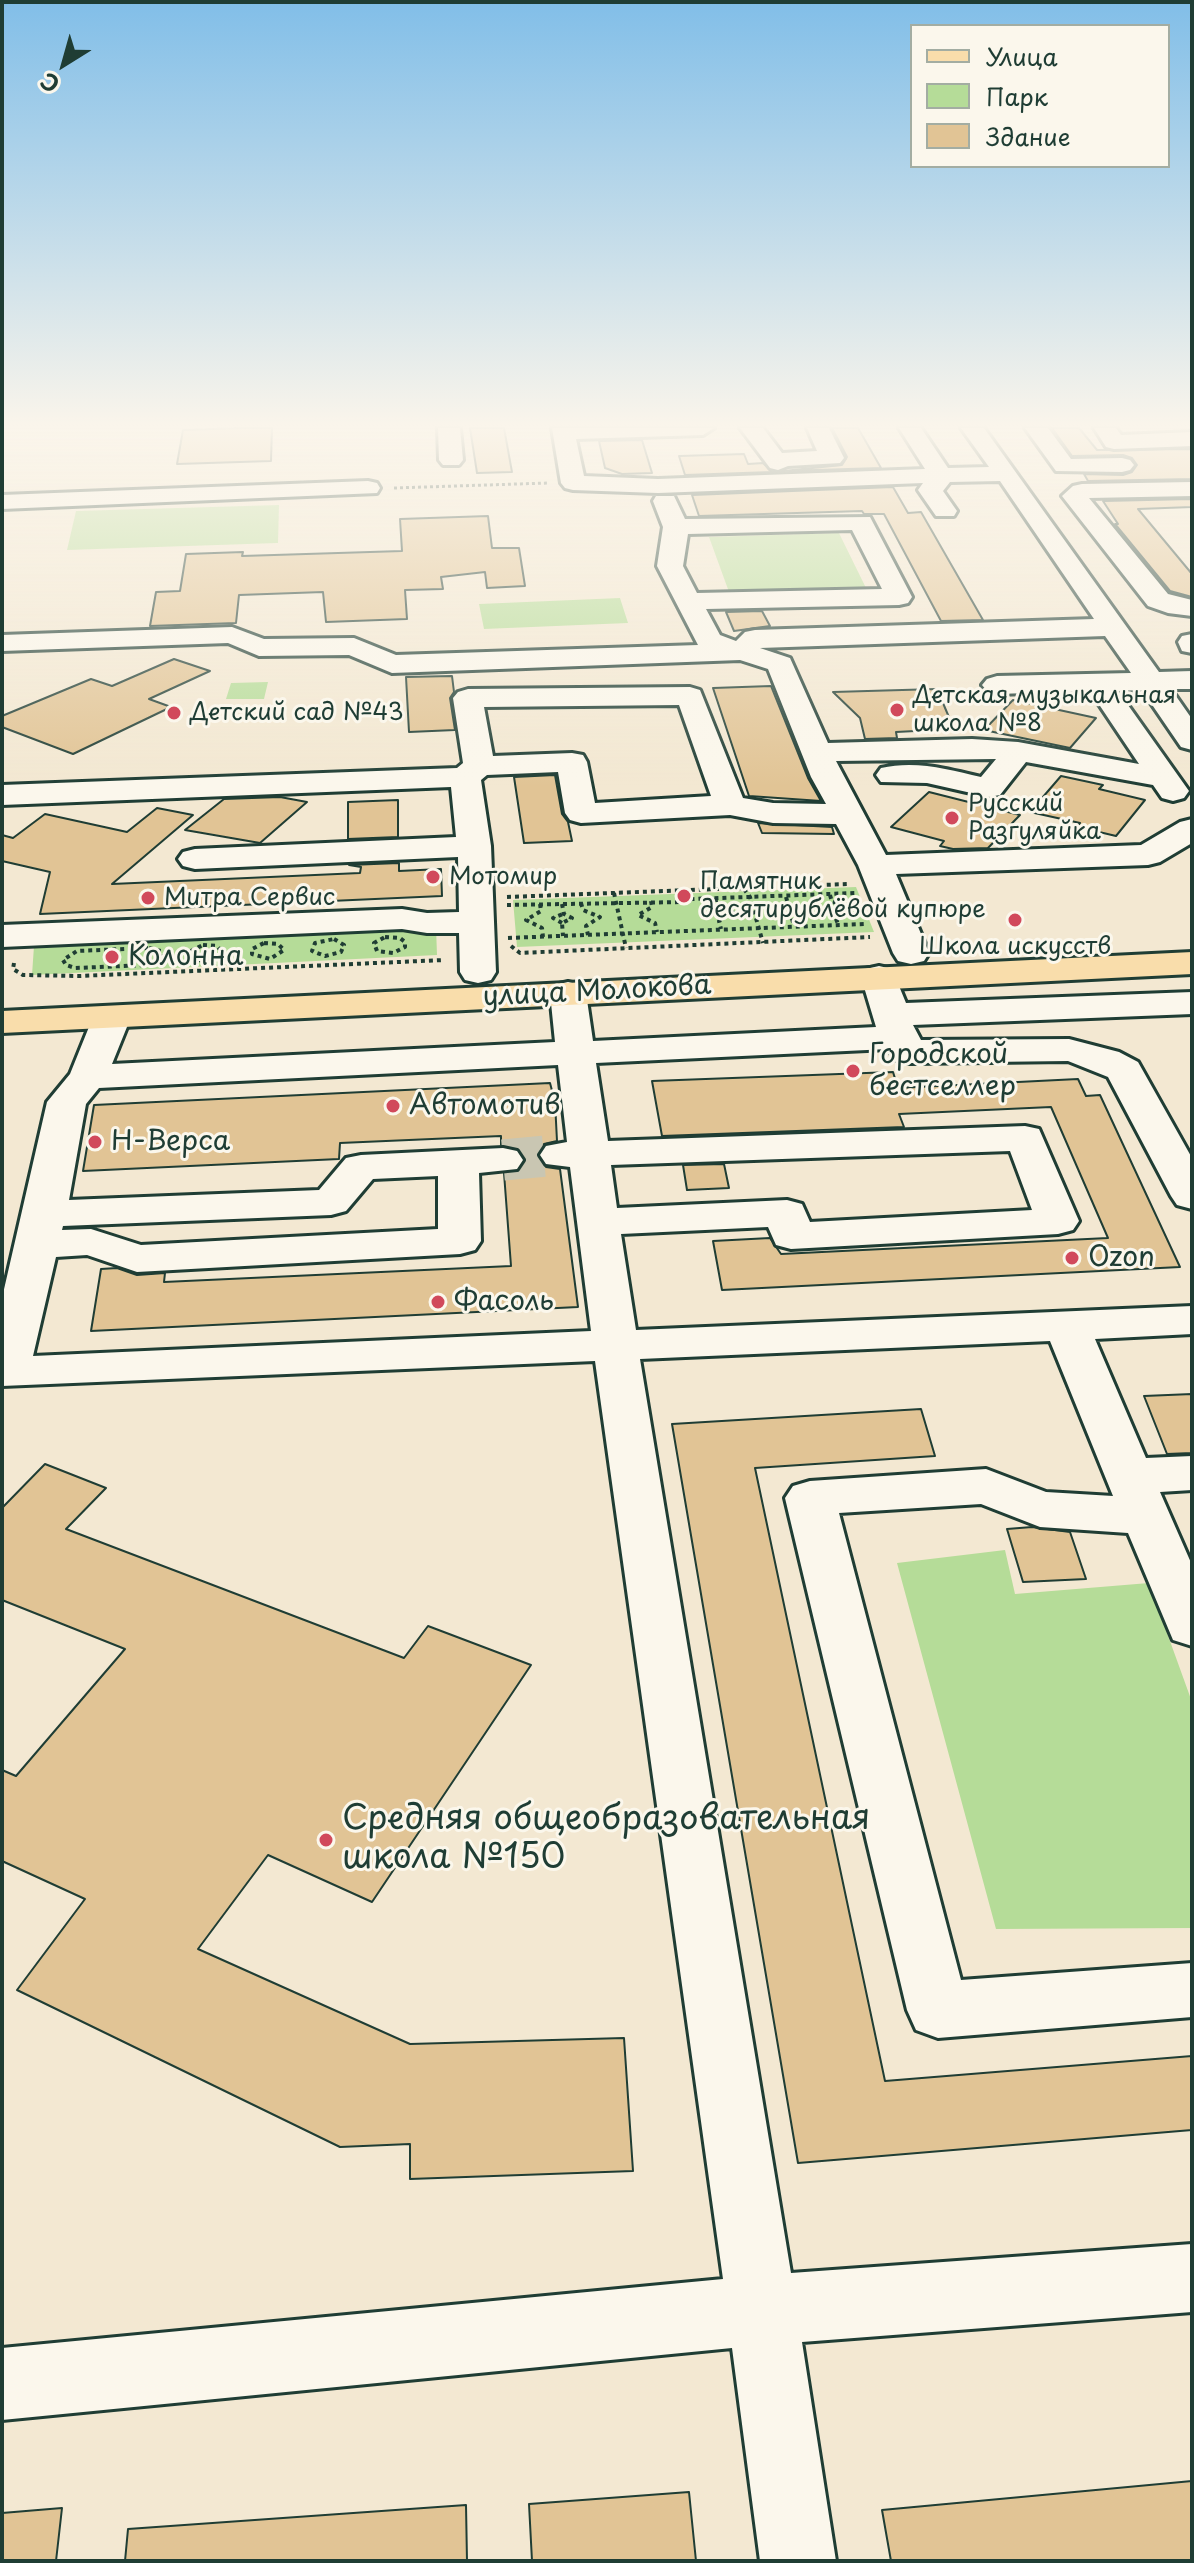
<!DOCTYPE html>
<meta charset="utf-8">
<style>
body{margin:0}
#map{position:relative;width:1194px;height:2563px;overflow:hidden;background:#f3e8d2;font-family:"Playpen Sans",sans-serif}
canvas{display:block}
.frame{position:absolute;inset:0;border:4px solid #1f3d34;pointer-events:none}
.legend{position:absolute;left:910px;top:24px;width:260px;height:144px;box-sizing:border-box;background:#fbf7ec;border:2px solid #a3ada2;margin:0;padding:10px 14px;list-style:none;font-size:24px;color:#1f3d34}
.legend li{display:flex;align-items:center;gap:16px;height:40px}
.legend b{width:40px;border:2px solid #a3ada2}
.north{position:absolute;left:24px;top:24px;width:80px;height:80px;-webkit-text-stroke:6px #fbf7ec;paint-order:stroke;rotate:217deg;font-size:22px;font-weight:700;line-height:32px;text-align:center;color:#1f3d34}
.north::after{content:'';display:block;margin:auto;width:28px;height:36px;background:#1f3d34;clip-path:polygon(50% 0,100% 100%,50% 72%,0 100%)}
</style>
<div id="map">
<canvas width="1194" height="2563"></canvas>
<div class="frame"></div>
<ul class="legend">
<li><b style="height:10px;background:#f9ddab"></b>Улица</li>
<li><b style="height:22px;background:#b5dc98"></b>Парк</li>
<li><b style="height:22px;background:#e1c495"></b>Здание</li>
</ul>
<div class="north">С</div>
</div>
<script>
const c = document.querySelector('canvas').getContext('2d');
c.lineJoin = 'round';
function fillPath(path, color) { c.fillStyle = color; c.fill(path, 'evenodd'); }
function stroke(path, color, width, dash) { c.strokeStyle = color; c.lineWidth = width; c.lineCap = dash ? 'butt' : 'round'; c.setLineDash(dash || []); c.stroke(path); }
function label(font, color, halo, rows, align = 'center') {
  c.font = font + ' "Playpen Sans",sans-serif'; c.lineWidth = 6; c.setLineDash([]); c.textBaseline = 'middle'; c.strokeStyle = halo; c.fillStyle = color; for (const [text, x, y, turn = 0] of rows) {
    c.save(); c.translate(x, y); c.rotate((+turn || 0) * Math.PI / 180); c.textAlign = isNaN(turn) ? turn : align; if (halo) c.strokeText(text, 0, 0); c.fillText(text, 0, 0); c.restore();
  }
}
const green = new Path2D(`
 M279,505L278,543L67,550L76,511Z
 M839,533L866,588L729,592L709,537Z
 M620,598L628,623L484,629L479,604Z
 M268,682L264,699H226L231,683Z
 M856,887L874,932L517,947L513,900Z
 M436,927L437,955L32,975L34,946Z
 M1005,1550L1015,1594L1149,1583L1192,1702V1928L996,1929L897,1563Z`);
const building = new Path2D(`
 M242,428H272L271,461L177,464L183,430Z
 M470,428H504L512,472L477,473Z
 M832,428H858L881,468L783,471L842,465L847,457Z
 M1052,428H1079L1097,450L1192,449V479L1088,481L1084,474L1123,475L1132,472L1137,465L1132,458L1123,455L1072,456Z
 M642,440L652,473L622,474L605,468L599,441Z
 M744,454L748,464L763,463L772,472L685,475L679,456Z
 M893,487L908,513L921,512L983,620L941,621L884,514H864L862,511L699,516L692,495Z
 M1192,499V507L1138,509L1192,574V597L1170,591L1115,524H1118L1103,501Z
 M488,516L492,548H519L525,586L487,588L485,572L441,577L443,589L405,590L407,619L326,622L323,592L239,595L236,623L150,626L156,592L180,591L186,554L243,552L242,556L402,551L400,519Z
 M762,611L770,626L734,631L726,612Z
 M174,659L210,671L149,699L171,707L73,754L2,727V716L91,679L112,686Z
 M452,676L454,692L450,698L455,730L409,732L406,677Z
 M771,686L808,778L821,801L749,796L713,688Z
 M937,689L954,729L896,732L897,738L865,739L860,718L833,692Z
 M1013,700L1096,718L1070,748L984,730Z
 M555,775L562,814L568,822L572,841L524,843L514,777Z
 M1061,776L1103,785L1099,789L1145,800L1116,836L1078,827L1080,823L1030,812Z
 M929,792L1020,815L988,848L953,849L940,846L944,841L891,827Z
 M280,797L307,802L260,843L185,830L224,799Z
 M398,800V837L348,839V802Z
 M157,808L193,815L112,884L360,873L361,867L349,865L399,863V871L441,869L442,896L40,914L50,872L2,861V835L13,838L45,814L127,832Z
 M758,823L832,827L834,834L762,833Z
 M893,1072L898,1088L1078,1079L1086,1096L1100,1095L1180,1267L722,1290L713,1241L770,1238L781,1254L1108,1238L1051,1107L899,1114L904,1127L662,1136L652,1081Z
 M550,1083L555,1102L557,1141L544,1144L538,1157L546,1167L560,1169L578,1307L91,1331L101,1269L117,1268L137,1275L165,1273L164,1282L511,1266L504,1173L517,1172L526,1162L520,1149L501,1145V1136L340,1143L339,1159L83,1171L94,1105Z
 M724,1164L729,1188L687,1190L683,1165Z
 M1192,1394V1453L1167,1454L1144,1396Z
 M921,1409L935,1456L755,1468L885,2081L1192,2056V2130L798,2163L672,1424Z
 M45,1464L106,1488L66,1529L404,1658L428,1626L531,1665L372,1902L268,1855L198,1949L410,2044L624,2038L633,2171L410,2179V2144L340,2147L17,1990L85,1899L2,1861V1770L16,1776L125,1649L2,1600V1508Z
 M1032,1527L1070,1532L1086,1579L1023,1582L1007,1529Z
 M1192,2481V2561H891L882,2510Z
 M689,2492L696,2561H532L529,2504Z
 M466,2505L467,2561H125L128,2529Z
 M62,2508L56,2561H2V2513Z`);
const minorTunnel = new Path2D(`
 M503,1160L558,1155`);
const pathFar1 = new Path2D(`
 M394,488L548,483`);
const path = new Path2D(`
 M744,889L750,897L763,943
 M614,893L626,948
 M830,895L832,902L845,905L834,914L838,924
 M507,897L848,884
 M786,897L788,904L776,909L791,915L794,926
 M716,898V902L734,910L719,921L721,929
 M651,901L652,907L638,915L655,923L657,932
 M581,903L583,910L600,917L586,926L588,935
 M540,904L541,911L526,920L542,928L543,937
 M562,904L564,914L572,918L562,923L563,936
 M507,905L684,902L692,899L855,893
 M562,923L553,918L563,914
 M385,937L400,938L405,942V947L393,953L377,951L374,943Z
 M508,938L865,924
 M334,939L344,945L341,952L325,956L312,951L315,943Z
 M264,943L278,944L284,950L270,959L252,954V949Z
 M203,945L217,946L223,953L209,962L193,959L191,951Z
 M511,946L520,953L870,937
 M149,948L161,951L162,959L149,965L75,968L66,965L63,960L77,951Z
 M14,963L13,969L23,975L79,976L444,960`);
const minor = new Path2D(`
 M438,428H460L463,460L459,465H443L439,460Z
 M552,428H714L703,435L576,439L584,476L658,479L925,469L899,428H921L948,468L989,467L961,428H984L1159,672L1192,671V689H1171L1192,719V750L1181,747L1142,690L1118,691L1189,791L1184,798L1173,801L1162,798L1153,785L1026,762L1000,795L989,797L927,783L881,782L876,775L881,768C915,760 948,769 981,777L996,759L836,761L886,855L1141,845L1180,822L1192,819V843L1160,862L1148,865L896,874L929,953L924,961L911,964L898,961L893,953L858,865L836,824L773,823L730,815L581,823L570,820L565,813L558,772L487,775L481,780L491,846L496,972L491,980L478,983L465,980L460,972L459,933H427L402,929L2,947V925L402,909L427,913L459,912L458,857L195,869L183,866L178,859L183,852L195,849L456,837L451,787L2,805V785L457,768L463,763L453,698L458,692L468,689L690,687L700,690L743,798L773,803L826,804L811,777L768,669L740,660L392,673L349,655L259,656L228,643L2,651V635L232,627L264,639L354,638L396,655L698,645L657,566L663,527L653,501L656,496H674L685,519L870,517L912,597L908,603L899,605L706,609L720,635L736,641L745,632L755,630L1094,619L1000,481L950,482L943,491L957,511L954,516H936L918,490L923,483L658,493L573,490L565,488L561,483ZM852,530L882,589L697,593L683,566L688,534ZM1105,636L1131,673L997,676L987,679L982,685L987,691L997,694L1090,691L1139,764L1018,742L972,739L828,743L790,658L760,648ZM679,705L711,796L595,803L587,762L583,755L572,753L493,756L484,707Z
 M740,428H763L782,453L817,451L807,428H829L844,458L840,463L788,466L778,470L770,468Z
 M1025,428H1048L1071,459L1122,458L1130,460L1134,465L1130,470L1122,472L1056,471Z
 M1094,428H1116L1121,435L1192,432V446L1114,449L1106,447Z
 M368,481L377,483L380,488L377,493L2,509V495Z
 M1192,482V496L1089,498L1168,594L1192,600V616L1168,613L1148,606L1062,496L1073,486L1082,484Z
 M1192,634V653L1182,651L1178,642L1182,636Z
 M879,966L892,969L906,1003L1192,992V1014L913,1025L921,1040L1069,1039L1119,1052L1138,1062L1192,1158V1209L1177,1205L1171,1196L1108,1077L1068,1061L910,1063L896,1060L888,1049L596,1063L608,1141L1025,1126L1039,1129L1079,1221L1073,1230L1058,1234L791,1249L776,1245L768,1227L621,1234L636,1330L1192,1306V1334L1095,1339L1146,1458L1192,1456V1490L1160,1492L1192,1565V1646L1173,1640L1128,1533L1040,1527L981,1504L839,1513L961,1980L1192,1963V2017L938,2038L916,2030L907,2010L785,1498L793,1486L810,1481L986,1469L1046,1492L1113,1496L1050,1341L640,1359L791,2273L1192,2244V2312L802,2342L836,2561H760L732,2348L2,2420V2348L723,2279L595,1361L2,1386V1298L47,1102L70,1074L93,1017L99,1009L112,1006L125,1009L131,1017L112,1064L555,1042L550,993L555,985L568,982L581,985L586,993L593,1041L876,1027L861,977L866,969ZM558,1065L567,1142L546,1146L540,1155L546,1164L570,1167L591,1331L33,1356L56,1257L87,1255L137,1272L460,1254L475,1250L481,1241L479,1173L517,1169L523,1160L517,1151L503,1148L361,1155L346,1158L319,1190L69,1200L86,1104L99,1088ZM1010,1151L1032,1210L810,1222L802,1204L787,1200L617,1208L611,1165ZM438,1176V1229L141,1245L91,1229L62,1230L63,1226L331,1215L346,1211L373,1179Z`);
const major = new Path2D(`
 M1192,952V974L2,1033V1011Z`);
const markers = [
 [897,710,8,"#d1495b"],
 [174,713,8,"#d1495b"],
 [952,818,8,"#d1495b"],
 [433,877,8,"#d1495b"],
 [684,896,8,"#d1495b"],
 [148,898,8,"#d1495b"],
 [1015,920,8,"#d1495b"],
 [112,957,8,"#d1495b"],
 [853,1071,8,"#d1495b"],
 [393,1106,8,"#d1495b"],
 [95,1142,8,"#d1495b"],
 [1072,1258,8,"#d1495b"],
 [438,1302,8,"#d1495b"],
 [326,1840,8,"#d1495b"]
];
const farPoinames = [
 ["Детская музыкальная",913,696],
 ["школа №8",913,724],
 ["Детский сад №43",190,713],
 ["Русский",968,804],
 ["Разгуляйка",968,832],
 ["Мотомир",449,877],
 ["Памятник",700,882],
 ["десятирублёвой купюре",700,910],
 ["Митра Сервис",164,898],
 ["Школа искусств",1015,947,"center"]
];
const poiNames = [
 ["Колонна",128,957],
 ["Городской",869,1055],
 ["бестселлер",869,1087],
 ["Автомотив",409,1106],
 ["Н-Верса",111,1142],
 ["Ozon",1088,1258],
 ["Фасоль",454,1302]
];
const streetNames = [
 ["улица Молокова",597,992,-3]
];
const nearPoinames = [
 ["Средняя общеобразовательная",342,1820],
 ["школа №150",342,1859]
];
fillPath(green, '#b5dc98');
fillPath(building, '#e1c495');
stroke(building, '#1f3d34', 2);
stroke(minorTunnel, '#c9c6b2', 41, [41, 21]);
stroke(minor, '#1f3d34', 6);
stroke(major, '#1f3d34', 6);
stroke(pathFar1, '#1f3d34', 3, [3, 3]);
stroke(path, '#1f3d34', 4, [4, 4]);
fillPath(minor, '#fbf7ec');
fillPath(major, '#f9ddab');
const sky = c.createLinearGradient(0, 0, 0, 787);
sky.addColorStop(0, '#81bee8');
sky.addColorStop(0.54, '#faf5eb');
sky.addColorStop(1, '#faf5eb00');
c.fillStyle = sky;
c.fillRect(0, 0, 1194, 787);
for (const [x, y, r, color] of markers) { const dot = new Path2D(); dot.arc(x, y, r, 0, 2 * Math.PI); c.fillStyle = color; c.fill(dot); stroke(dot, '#fbf7ec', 3); }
label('24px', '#1f3d34', '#fbf7ec', farPoinames, 'left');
label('28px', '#1f3d34', '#fbf7ec', poiNames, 'left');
label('28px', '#1f3d34', '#fbf7ec', streetNames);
label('34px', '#1f3d34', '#fbf7ec', nearPoinames, 'left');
</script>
